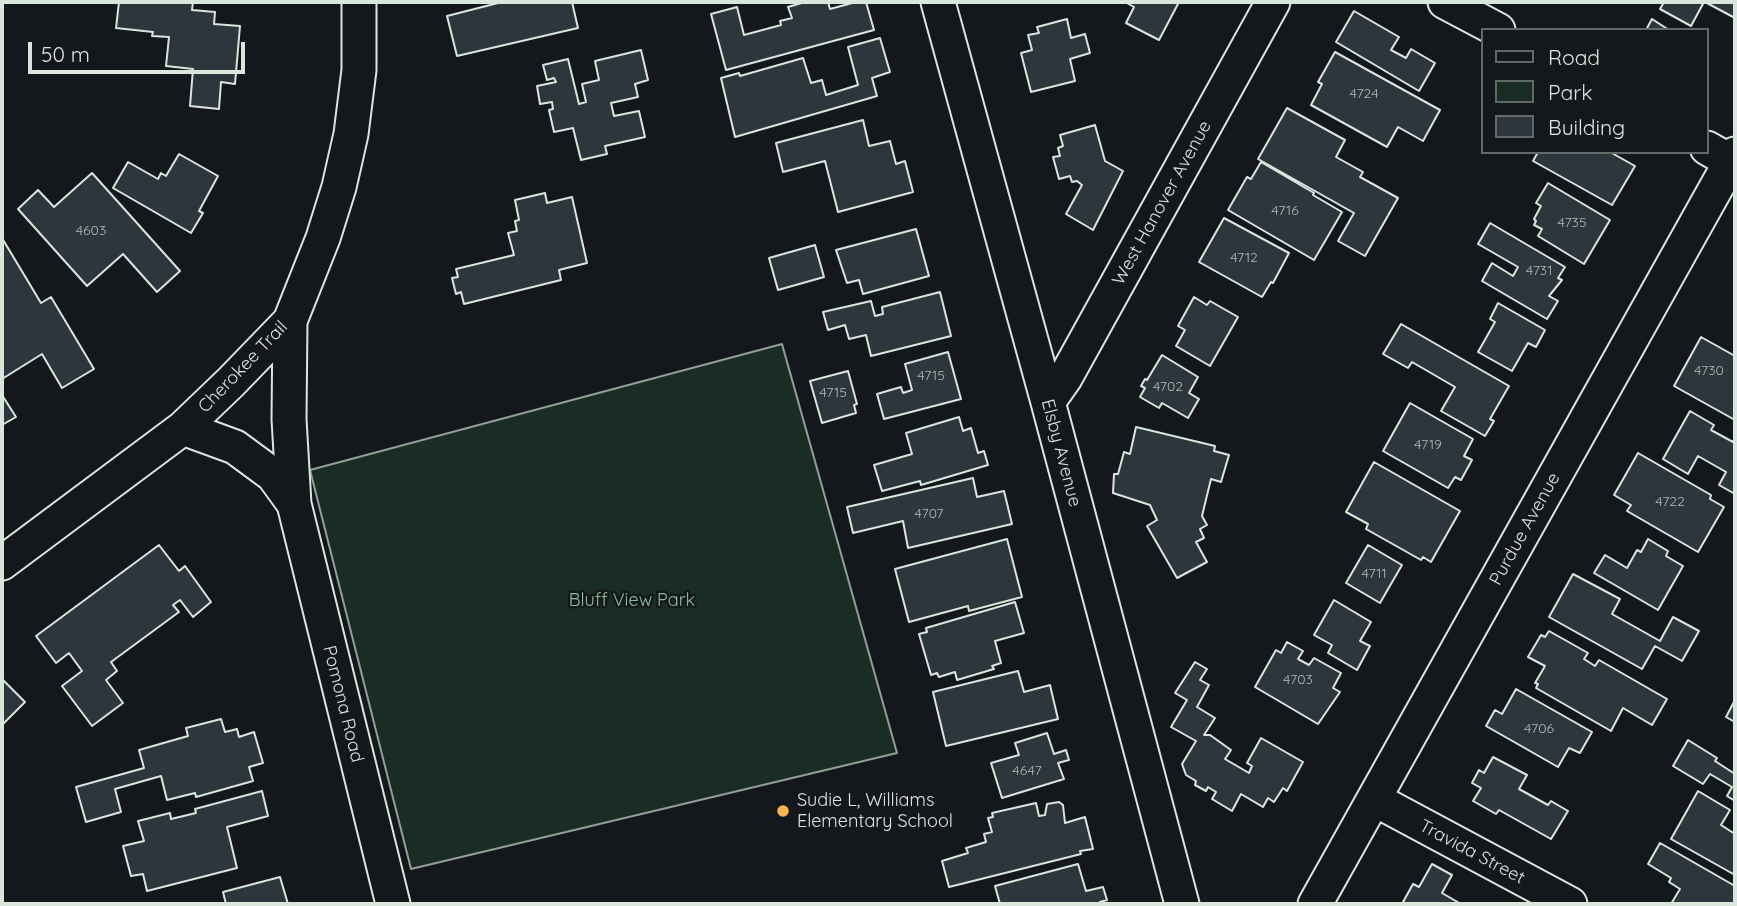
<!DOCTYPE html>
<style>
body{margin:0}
#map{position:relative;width:1737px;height:906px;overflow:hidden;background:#14181c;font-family:Quicksand,sans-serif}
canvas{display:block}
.frame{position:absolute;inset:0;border:4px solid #d8e6dc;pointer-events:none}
.legend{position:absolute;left:1481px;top:28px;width:228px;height:126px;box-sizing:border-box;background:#14181c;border:2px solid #626a69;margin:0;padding:9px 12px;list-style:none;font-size:21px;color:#d8e6dc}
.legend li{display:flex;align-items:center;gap:14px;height:35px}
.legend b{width:35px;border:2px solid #626a69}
.scale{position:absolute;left:28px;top:42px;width:217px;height:32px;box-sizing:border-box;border:4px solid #d8e6dc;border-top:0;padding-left:9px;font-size:21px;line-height:24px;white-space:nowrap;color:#d8e6dc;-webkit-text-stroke:5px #14181c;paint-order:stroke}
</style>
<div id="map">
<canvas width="1737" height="906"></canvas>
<div class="frame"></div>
<ul class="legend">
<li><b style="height:9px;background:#14181c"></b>Road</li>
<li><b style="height:19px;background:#1a2d24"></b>Park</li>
<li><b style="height:19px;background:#2c363c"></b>Building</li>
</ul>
<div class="scale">50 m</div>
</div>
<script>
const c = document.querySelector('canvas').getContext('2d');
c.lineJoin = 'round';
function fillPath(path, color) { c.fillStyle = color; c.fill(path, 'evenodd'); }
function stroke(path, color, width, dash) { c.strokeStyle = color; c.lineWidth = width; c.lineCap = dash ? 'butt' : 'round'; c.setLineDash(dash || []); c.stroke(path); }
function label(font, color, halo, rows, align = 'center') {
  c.font = font + ' Quicksand,sans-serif'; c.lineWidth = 5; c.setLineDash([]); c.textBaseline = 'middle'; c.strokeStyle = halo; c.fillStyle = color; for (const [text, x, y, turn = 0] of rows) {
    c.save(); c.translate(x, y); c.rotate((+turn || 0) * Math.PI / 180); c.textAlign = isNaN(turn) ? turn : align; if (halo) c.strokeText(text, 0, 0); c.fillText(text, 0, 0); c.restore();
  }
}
const green = new Path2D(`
 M782,344L897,753L411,869L310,470Z`);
const building = new Path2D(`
 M119,2H193L192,10L215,12L214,24L240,26L235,84L221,82L219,109L190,106L193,69L166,66L169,37L152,36L153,32L116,28Z
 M502,2H572L578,28L457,56L447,16Z
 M805,2H828L830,9L856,2H866L874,30L726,70L711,14L737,7L744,35L781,25L780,21L792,18L788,7Z
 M1125,2H1179L1159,40L1126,23L1134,7Z
 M1664,2H1704L1691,26L1660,9Z
 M1705,2H1735V18Z
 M1354,11L1399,37L1391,50L1406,58L1411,49L1435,63L1419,91L1336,42Z
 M1067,19L1071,38L1085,34L1090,53L1070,59L1075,81L1031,92L1021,53L1032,50L1028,35L1039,33L1037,27Z
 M1652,19L1669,30H1646Z
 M880,38L890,72L872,78L877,96L735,137L721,78L739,73L740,76L803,58L811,83L822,80L826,95L858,85L848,47Z
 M641,50L648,80L635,84L638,97L611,103L614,116L639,111L645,137L605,146L607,154L581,160L573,128L554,132L549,110L553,109L552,102L540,104L537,86L556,82L554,78L547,80L543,65L568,59L579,104L586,102L582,84L599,80L595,61Z
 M1335,52L1440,110L1423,141L1398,127L1387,147L1311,105L1322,84L1318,82Z
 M1287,108L1345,140L1336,157L1363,172L1360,177L1398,198L1365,256L1338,241L1354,213L1258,159Z
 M863,120L869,146L890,141L896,164L905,161L913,192L838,212L825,161L783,172L776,143Z
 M1095,125L1105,161L1123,171L1093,230L1066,214L1082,185L1077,181L1072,182L1070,176L1059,179L1053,157L1060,156L1058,148L1063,146L1060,135Z
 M1538,152H1610L1635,166L1612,205L1533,161Z
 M179,154L218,176L199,211L203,213L191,233L113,188L128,162L158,179L161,173L166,176Z
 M1261,162L1314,193L1313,195L1342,212L1314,260L1228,210L1247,177L1251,179Z
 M92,173L180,271L157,292L123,254L87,286L18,209L38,190L54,207Z
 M1548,183L1610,220L1584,264L1538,236L1542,229L1534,225L1536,221L1534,219L1541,206L1536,203Z
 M545,193L547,203L572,197L587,263L559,270L561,280L464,304L461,292L456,294L452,278L458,277L456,269L514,255L508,233L517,231L515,221L519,220L515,200Z
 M1224,218L1289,253L1273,283L1271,282L1262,297L1199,262Z
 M1490,223L1565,267L1558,278L1562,280L1549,296L1558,301L1547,319L1482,281L1492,263L1513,276L1518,267L1478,244Z
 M916,229L929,276L863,294L859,280L847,283L836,250Z
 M2,238L41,303L51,297L94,369L62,388L42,354L2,379Z
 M815,245L824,277L778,290L769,258Z
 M940,292L951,336L871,356L866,335L849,339L845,325L828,330L823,312L871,301L875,316L883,314L882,307Z
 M1194,297L1207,305L1210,301L1238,317L1210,366L1176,346L1185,330L1178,326Z
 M1498,303L1545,330L1536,347L1528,343L1512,371L1478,352L1495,322L1490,319Z
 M1401,324L1509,386L1490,419L1494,421L1485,436L1441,411L1455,387L1412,362L1408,368L1383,354Z
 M1701,337L1735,356V420L1674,386Z
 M948,352L961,399L884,419L877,394L901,387L903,393L912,390L905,364Z
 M1162,355L1198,377L1189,393L1199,399L1188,418L1162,403L1159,408L1140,397L1145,388L1141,386L1145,379L1147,380Z
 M848,371L857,404L854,405L856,413L822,423L810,381Z
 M2,395L16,417L2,425Z
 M1410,403L1473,439L1464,456L1472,460L1461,480L1455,477L1448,488L1383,451Z
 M1690,411L1714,425L1711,430L1733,442L1735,438V494L1719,485L1726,472L1698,456L1688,474L1663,459Z
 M959,417L963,431L971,428L978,453L984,451L988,465L921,485L920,481L882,491L874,465L912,454L906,433Z
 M1136,427L1215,446L1214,451L1229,455L1221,482L1211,479L1202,516L1207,525L1200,529L1204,538L1196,542L1207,562L1177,578L1147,526L1157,520L1150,505L1113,493L1114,474H1118L1124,452L1130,454Z
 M1638,453L1711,495L1710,499L1724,507L1698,552L1627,511L1631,505L1614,495Z
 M1374,462L1460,511L1431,562L1423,557L1421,560L1366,529L1368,524L1346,512Z
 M973,478L977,497L1004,491L1012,524L908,548L903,521L853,533L847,507Z
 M1007,539L1022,597L969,611L968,606L909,622L895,569Z
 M1648,539L1668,551L1666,556L1683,566L1658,610L1594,573L1605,555L1627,568L1637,550L1641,552Z
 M159,545L179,571L185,566L211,602L193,617L180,600L173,605L179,612L111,662L117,671L106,680L123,703L92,726L62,686L82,671L69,653L56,663L36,636Z
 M1368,545L1402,565L1380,603L1346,583Z
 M1573,574L1620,599L1612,614L1660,641L1673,617L1699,631L1682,661L1655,646L1642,669L1549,617Z
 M1334,600L1371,622L1360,641L1370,646L1357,670L1328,653L1332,645L1314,635Z
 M1015,602L1024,633L995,641L1001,663L992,666L994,669L957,680L955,672L939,677L937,673L931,675L919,634L927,632L926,628Z
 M1549,631L1588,653L1584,659L1595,666L1599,660L1667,699L1652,725L1623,708L1611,731L1536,688L1538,684L1535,683L1545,666L1528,657L1541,635L1545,637Z
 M1287,642L1303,651L1298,659L1309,665L1314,658L1341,673L1333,688L1340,692L1318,724L1255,687L1276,650L1281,653Z
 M1195,662L1207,669L1200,680L1209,685L1197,707L1215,718L1204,735H1210L1231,750L1225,759L1249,773L1252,766L1247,763L1261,738L1303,762L1287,791L1283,788L1274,802L1268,798L1263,807L1241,794L1232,811L1212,799L1216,792L1208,787L1206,791L1195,785L1196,781L1186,775L1182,764L1196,741L1171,727L1187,700L1175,693Z
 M1018,671L1024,692L1050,685L1058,719L946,746L933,692Z
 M2,679L25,702L2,725Z
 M1516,689L1592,732L1580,753L1569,748L1558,767L1486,726L1495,710L1502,714Z
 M1735,700V722L1726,717Z
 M221,719L225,732L237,729L239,737L254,732L263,763L249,767L253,781L196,797L195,793L167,800L161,776L115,789L121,812L86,822L76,787L144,768L139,750L188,736L186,728Z
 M1047,733L1054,754L1066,750L1069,760L1058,763L1064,779L1002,798L991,763L1019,755L1015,743Z
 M1688,740L1717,758L1715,761L1735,774V801L1727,796L1732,787L1710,774L1703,784L1673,766Z
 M1493,757L1527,775L1519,789L1548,805L1551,801L1568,811L1551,839L1499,810L1496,814L1473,801L1481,788L1472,783L1479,770L1484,773Z
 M262,791L268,816L227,827L237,868L147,891L143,874L131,876L123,846L144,841L138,821L170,813L171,819L196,813L195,809Z
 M1698,791L1730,810L1721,825L1735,834V875L1671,839Z
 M1059,802L1063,805L1065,823L1085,817L1093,849L1080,851L1081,854L949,887L942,861L968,853L966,848L986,842L984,834L992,832L988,818L993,817L992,813L1036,803L1039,816L1045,815L1047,804Z
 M1660,843L1735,886V904H1671L1680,889L1669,882L1671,878L1648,864Z
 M1078,864L1086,891L1103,887L1107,900L1100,902V904H1000L995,886Z
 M1432,864L1452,875L1442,893L1461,904H1407L1403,902L1413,884L1419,887Z
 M280,877L288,904H226L223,892Z`);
const minor = new Path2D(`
 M938,2L1048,402L1182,904
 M1445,2L1498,30
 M1707,148L1735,164
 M290,321L289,419L294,504L393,904
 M1048,402L1065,378L1273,2
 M183,428L235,447L273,475L294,504
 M2,563L183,428L231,382L290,321L323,238L339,187L351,134L359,70V2
 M1374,799L1570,904
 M1315,904L1735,154`);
const markers = [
 [783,811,7,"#ffb74d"]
];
const numberNames = [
 ["4724",1364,94],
 ["4716",1285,211],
 ["4735",1572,223],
 ["4603",91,231],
 ["4712",1244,258],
 ["4731",1539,271],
 ["4730",1709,371],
 ["4715",931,376],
 ["4702",1168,387],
 ["4715",833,393],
 ["4719",1428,445],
 ["4722",1670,502],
 ["4707",929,514],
 ["4711",1374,574],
 ["4703",1298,680],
 ["4706",1539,729],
 ["4647",1027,771]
];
const streetNames = [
 ["West Hanover Avenue",1162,203,-61],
 ["Cherokee Trail",243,367,-46],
 ["Elsby Avenue",1061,453,75],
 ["Purdue Avenue",1525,529,-61],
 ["Pomona Road",343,704,76],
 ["Travida Street",1472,852,28]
];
const parkNames = [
 ["Bluff View Park",632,601]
];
const poiNames = [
 ["Sudie L, Williams",797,801],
 ["Elementary School",797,822]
];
fillPath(green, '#1a2d24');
stroke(green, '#939e99', 2);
fillPath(building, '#2c363c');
stroke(building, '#d8e6dc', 2);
stroke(minor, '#d8e6dc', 37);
stroke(minor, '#14181c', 33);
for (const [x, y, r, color] of markers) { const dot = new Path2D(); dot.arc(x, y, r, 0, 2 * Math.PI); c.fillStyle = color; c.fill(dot); stroke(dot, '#14181c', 2.5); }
label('14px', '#adbab4', null, numberNames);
label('18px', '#d8e6dc', '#14181c', streetNames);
label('18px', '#8ac095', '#14181c', parkNames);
label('18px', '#d8e6dc', '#14181c', poiNames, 'left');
</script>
